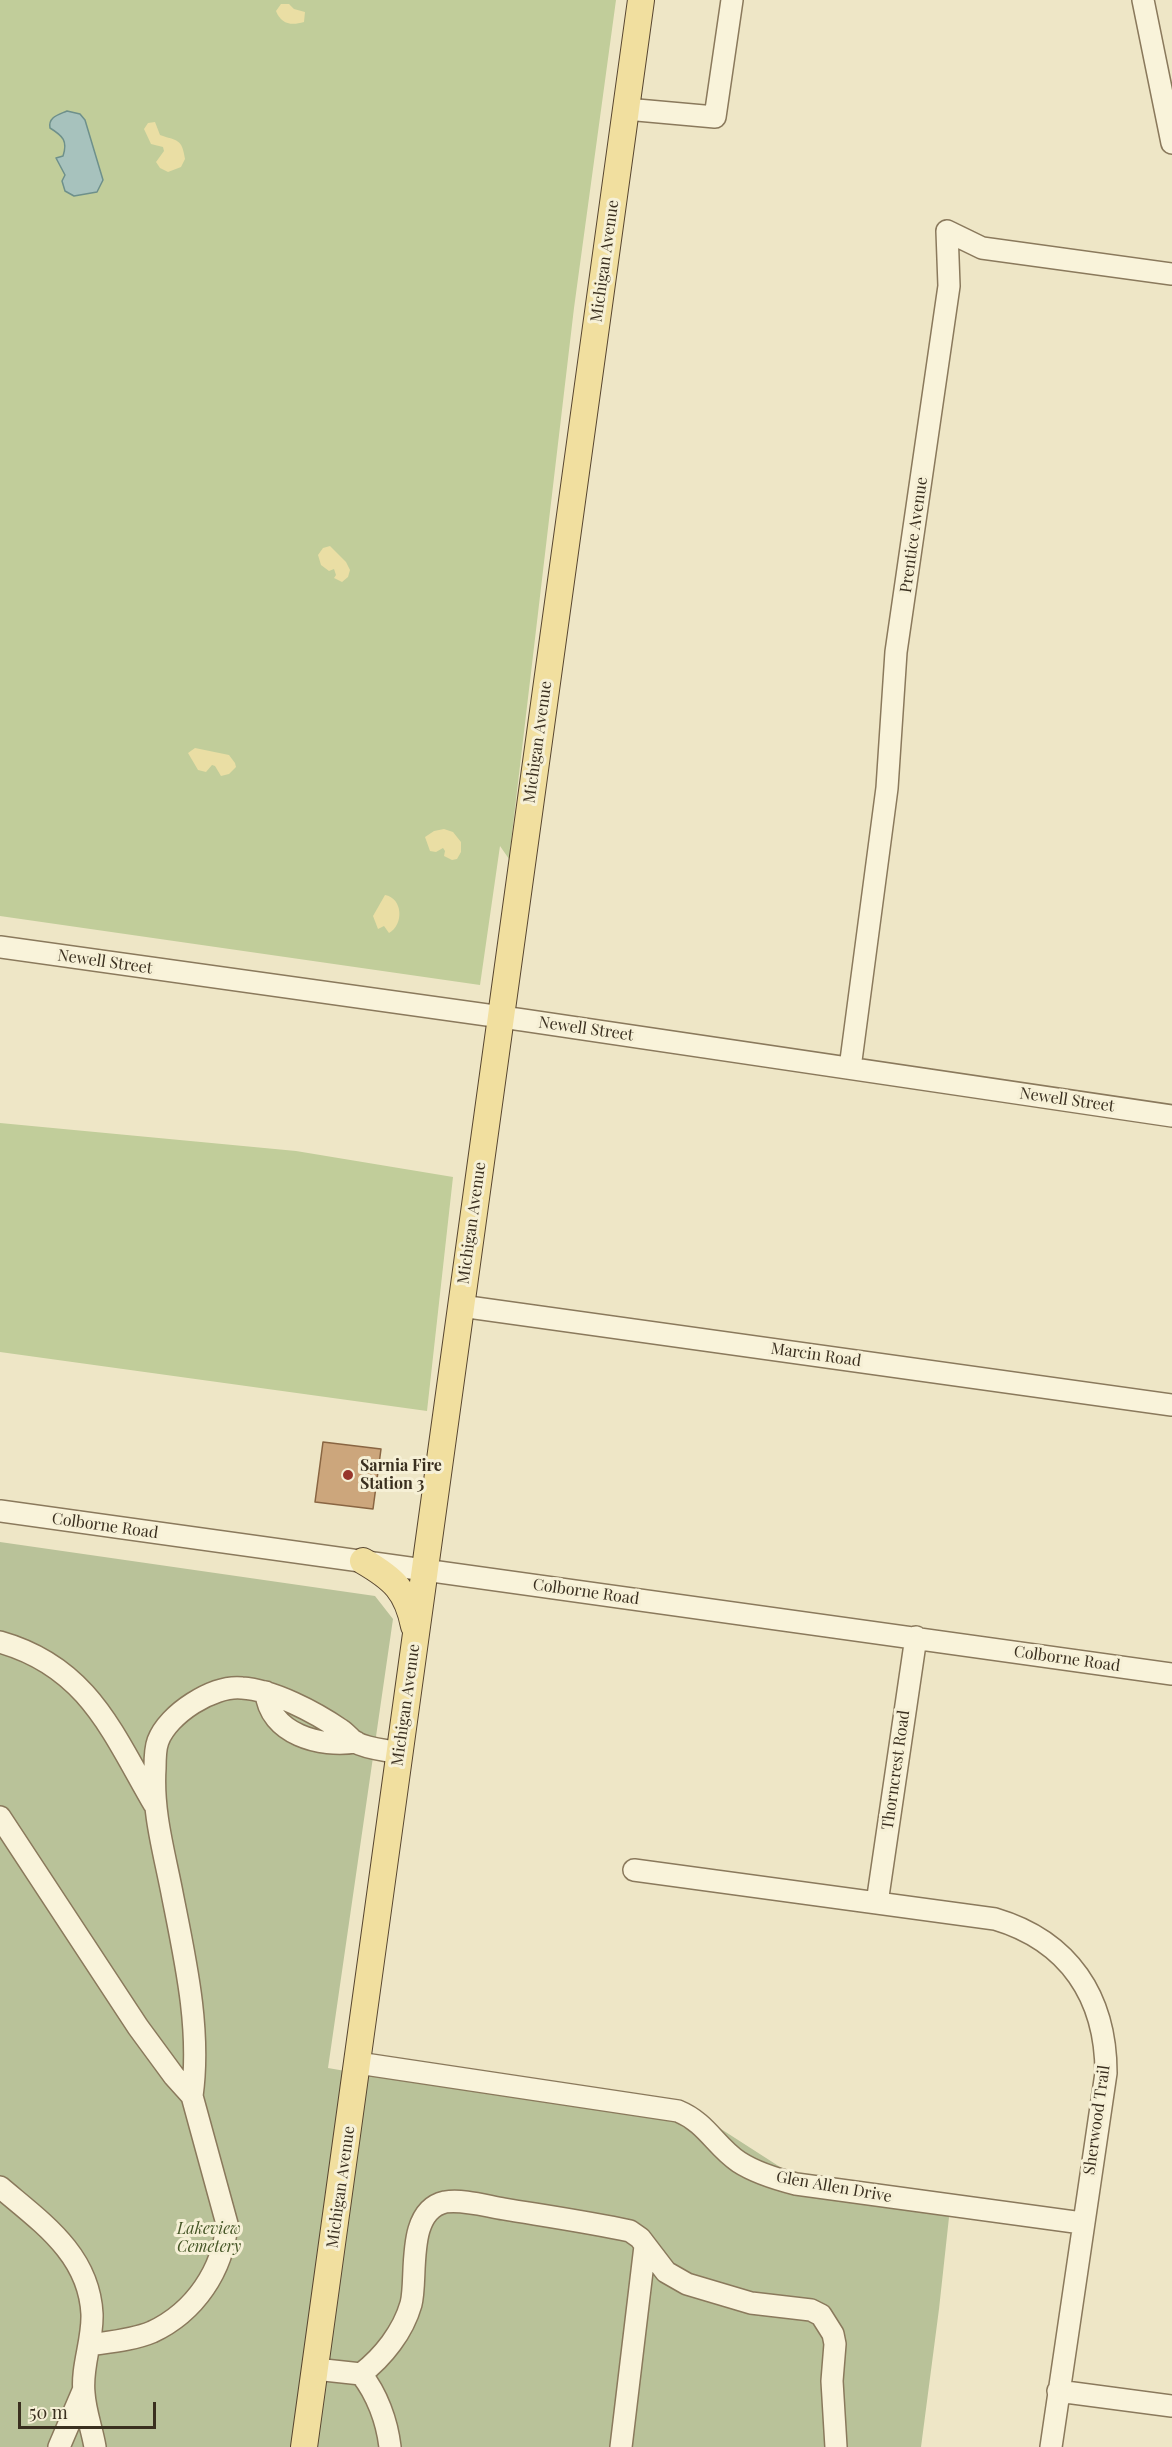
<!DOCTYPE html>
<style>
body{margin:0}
#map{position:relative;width:1172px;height:2447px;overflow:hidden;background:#eee6c6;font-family:"Playfair Display",serif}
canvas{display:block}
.scale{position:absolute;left:18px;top:2402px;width:138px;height:27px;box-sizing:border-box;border:3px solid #3a2f1f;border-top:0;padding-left:8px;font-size:18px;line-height:21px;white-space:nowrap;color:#3a2f1f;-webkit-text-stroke:4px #f6f0d6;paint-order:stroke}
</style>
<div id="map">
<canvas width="1172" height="2447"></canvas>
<div class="scale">50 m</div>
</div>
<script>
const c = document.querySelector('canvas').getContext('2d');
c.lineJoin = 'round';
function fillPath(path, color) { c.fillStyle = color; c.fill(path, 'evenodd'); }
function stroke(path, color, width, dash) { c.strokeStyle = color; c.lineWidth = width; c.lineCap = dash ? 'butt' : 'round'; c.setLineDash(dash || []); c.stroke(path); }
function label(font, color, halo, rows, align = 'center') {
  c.font = font + ' "Playfair Display",serif'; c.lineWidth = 6; c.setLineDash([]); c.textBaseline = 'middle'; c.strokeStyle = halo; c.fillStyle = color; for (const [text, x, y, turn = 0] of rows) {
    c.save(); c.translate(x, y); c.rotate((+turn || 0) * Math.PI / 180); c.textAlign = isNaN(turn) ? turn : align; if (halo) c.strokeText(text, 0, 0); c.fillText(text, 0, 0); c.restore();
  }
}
const green = new Path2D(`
 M0,0H616L574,308L509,859L500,846L480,985L0,916Z
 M0,1123L296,1151L453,1177L427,1411L0,1352Z`);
const sand = new Path2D(`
 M281,4H289L294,9L305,12L304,22C291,26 281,24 276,11Z
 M155,122L160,135C177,141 182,138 185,159L181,167L168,172L160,168L156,162L164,151L163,147L151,144L144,129L148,123Z
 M330,546L346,562L350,570L348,577L342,582L334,578L336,575L334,569L329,571L321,565L318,555L323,548Z
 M195,748L229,755L235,763L236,767L229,774L221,776L215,766L212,765L206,772L198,770L188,753Z
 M444,829L453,832L461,842V852L457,859L452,860L444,856L445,851L443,848L436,852L430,851L425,837L434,831Z
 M385,895C403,898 404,925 389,933L384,926L378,929L373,916Z`);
const cemetery = new Path2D(`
 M0,1542L375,1596L393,1619L328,2068L409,2082L634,2103L707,2120L794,2176L951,2199L939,2309L921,2447H0Z`);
const water = new Path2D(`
 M67,111L80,114L85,120L103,180L97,192L74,196L65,191L62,181L65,175L56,158L63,156C68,141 63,136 50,128C48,117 58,115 67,111Z`);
const building = new Path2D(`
 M323,1442L381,1449L373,1509L315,1502Z`);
const minor = new Path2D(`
 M1143,0L1172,143
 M626,109L715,117L732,0
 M0,947L523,1020L1172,1116
 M850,1068L887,788L896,652L949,286L947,231L982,248L1172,274
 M461,1306L1172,1405
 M0,1511L1172,1674
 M0,1642C88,1667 112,1732 154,1804
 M266,1692C269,1734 321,1748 356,1742
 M0,1817L138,2027L174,2076L192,2096L227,2224C223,2270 195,2312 152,2332C133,2340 109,2342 89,2345
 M634,1870L995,1919C1069,1941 1106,1997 1106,2073L1051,2447
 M877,1903L916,1637
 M358,2063L678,2111C707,2123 715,2146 739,2162C756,2173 776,2179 796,2184L1082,2223
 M192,2096C201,2031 186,1963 173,1898C165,1855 152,1813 155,1768C155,1759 155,1749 158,1741C168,1714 213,1685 242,1688C273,1690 315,1712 341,1730C346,1733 350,1739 355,1742C367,1749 386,1750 399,1753
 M0,2187C41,2222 89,2254 92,2314C93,2341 81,2367 84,2393C85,2411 92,2429 95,2447
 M315,2369L361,2374C383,2357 403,2332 411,2304C418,2278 405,2211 445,2202C463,2199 486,2206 504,2209C546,2216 588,2222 630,2231L640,2238L666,2272L687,2284L751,2303L811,2310L821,2315L833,2334L835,2344L832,2381L836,2447
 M361,2374C377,2394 387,2421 390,2447
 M1058,2391L1172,2406
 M59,2447L83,2391
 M621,2447L645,2246`);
const major = new Path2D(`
 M363,1561C394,1579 407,1591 414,1626
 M304,2447L641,0`);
const markers = [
 [348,1475,6,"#98362c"]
];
const streetNames = [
 ["Michigan Avenue",605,261,-82],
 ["Prentice Avenue",914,535,-82],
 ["Michigan Avenue",538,742,-82],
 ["Newell Street",105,962,8],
 ["Newell Street",586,1029,8],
 ["Newell Street",1067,1100,8],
 ["Michigan Avenue",472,1223,-82],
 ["Marcin Road",816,1355,8],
 ["Colborne Road",105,1526,8],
 ["Colborne Road",586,1592,8],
 ["Colborne Road",1067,1659,8],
 ["Michigan Avenue",406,1705,-82],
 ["Thorncrest Road",896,1770,-82],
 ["Sherwood Trail",1097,2120,-82],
 ["Michigan Avenue",341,2187,-82],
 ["Glen Allen Drive",834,2187,10]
];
const poiNames = [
 ["Sarnia Fire",360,1466],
 ["Station 3",360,1484]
];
const parkNames = [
 ["Lakeview",209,2229],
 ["Cemetery",209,2247]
];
fillPath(green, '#c1cd9a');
fillPath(sand, '#eadea4');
fillPath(cemetery, '#b9c299');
fillPath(water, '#a7c2bd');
stroke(water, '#6e908b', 1.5);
fillPath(building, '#cca67c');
stroke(building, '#896542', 1.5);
stroke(minor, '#8a795c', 24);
stroke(major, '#584630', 28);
stroke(minor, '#f9f3da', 21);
stroke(major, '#f1df9f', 26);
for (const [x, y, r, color] of markers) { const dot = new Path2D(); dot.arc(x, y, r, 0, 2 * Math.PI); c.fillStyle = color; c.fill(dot); stroke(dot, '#f6f0d6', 2); }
label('16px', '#3a2f1f', '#f6f0d6', streetNames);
label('bold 16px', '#3a2f1f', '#f6f0d6', poiNames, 'left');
label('italic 16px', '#455626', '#f6f0d6', parkNames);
</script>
